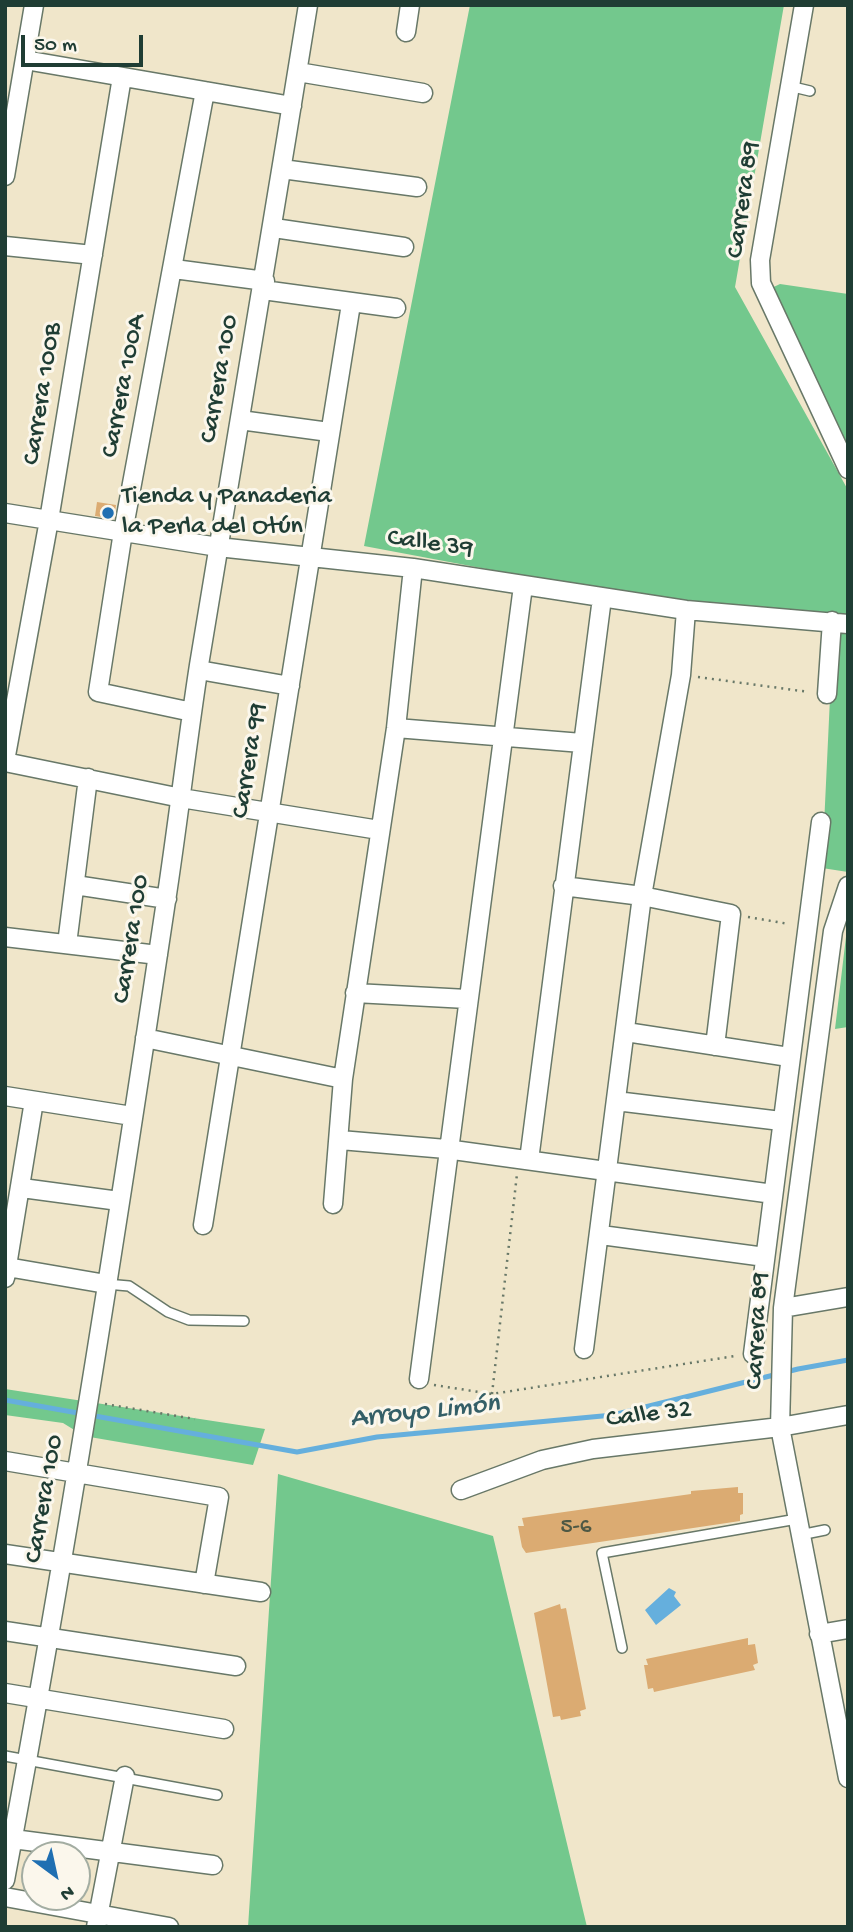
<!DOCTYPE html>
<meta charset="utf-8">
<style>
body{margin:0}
#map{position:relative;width:853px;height:1932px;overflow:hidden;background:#f0e6ca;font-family:"Gochi Hand",sans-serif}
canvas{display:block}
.frame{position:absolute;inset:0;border:7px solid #1f3d34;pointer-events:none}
.north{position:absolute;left:21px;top:1841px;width:70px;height:70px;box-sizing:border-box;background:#fbf7ec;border:2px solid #a3ada2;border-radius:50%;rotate:147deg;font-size:19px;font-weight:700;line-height:28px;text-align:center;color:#1f3d34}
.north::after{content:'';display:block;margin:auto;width:24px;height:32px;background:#1f6fb2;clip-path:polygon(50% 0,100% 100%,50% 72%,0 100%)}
.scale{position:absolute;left:21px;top:35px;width:122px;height:32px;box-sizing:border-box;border:4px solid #1f3d34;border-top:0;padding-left:9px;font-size:21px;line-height:24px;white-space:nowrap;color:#1f3d34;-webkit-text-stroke:5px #fbf7ec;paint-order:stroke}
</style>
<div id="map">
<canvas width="853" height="1932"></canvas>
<div class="frame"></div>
<div class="north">N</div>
<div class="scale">50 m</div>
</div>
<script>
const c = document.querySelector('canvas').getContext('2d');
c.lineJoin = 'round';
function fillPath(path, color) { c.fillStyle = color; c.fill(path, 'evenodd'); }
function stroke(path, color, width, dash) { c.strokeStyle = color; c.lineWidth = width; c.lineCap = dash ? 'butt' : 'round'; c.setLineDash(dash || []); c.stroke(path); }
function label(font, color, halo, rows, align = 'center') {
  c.font = font + ' "Gochi Hand",sans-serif'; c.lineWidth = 6; c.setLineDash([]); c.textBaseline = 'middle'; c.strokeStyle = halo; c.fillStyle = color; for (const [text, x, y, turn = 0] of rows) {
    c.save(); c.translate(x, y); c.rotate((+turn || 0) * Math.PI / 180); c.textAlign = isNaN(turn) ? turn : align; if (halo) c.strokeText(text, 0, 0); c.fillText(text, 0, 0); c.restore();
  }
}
const green = new Path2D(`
 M470,5H784L735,287L848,490V872L822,868L833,634L364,546Z
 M780,284L848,294V469L763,292Z
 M848,920V1027L835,1029Z
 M5,1389L265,1429L253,1465L84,1436L63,1423L5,1415Z
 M278,1474L493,1536L587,1927H248Z`);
const water = new Path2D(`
 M669,1588L676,1592L674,1596L681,1605L656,1625L645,1610Z`);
const stream = new Path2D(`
 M5,1400L297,1452L377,1437L613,1415L798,1369L848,1360`);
const building = new Path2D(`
 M97,502L116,505L114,519L95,516Z
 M738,1487V1493H743V1514L740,1515V1521L526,1553L522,1547L518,1526H524L522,1518L691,1494V1491Z
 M560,1604L561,1609L566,1608L586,1709L580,1711L581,1716L561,1720L560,1716L553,1717L534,1613Z
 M748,1638V1645L755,1644L758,1663L753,1665L755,1670L654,1692L653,1688L648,1689L644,1665H648L646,1659Z`);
const path = new Path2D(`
 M698,677L809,692
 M748,917L789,924
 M434,1385L492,1394L735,1356
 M492,1394L517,1174
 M105,1404L195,1419`);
const lane = new Path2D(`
 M789,86L810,91
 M106,1284L129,1286L168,1312L189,1320L244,1321
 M800,1535L825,1530
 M622,1648L602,1553L797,1519
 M5,1756L217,1795`);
const street = new Path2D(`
 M804,5L760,260L761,283L848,469
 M406,32L410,5
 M25,60L292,106
 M298,72L423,93
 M282,169L417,187
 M5,176L34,5
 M274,228L404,247
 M5,246L93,255
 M174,269L265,281
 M263,290L396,308
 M240,420L329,432
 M5,513L218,547L413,568L686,610L848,624
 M199,670L290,686
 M827,694L832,621
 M192,712L98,692L123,532L205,91
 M396,728L582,743
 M5,761L49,520L122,77
 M5,762L181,798L379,830
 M75,885L167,899
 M563,886L642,896L731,914L715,1046
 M848,886L833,931L783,1308L780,1427L848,1778
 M5,937L158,955
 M67,944L88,778
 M355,993L467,999
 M626,1032L789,1057
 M145,1038L343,1079
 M5,1096L132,1116
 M616,1101L781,1121
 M340,1140L446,1149L773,1194
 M529,1160L602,598
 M22,1188L119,1201
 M333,1204L343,1079L396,728L413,568
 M203,1225L351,304
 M601,1235L765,1257
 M7,1267L106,1284
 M5,1278L34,1101
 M783,1308L848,1297
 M584,1349L642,896L681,675L686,610
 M753,1354L821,822
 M419,1379L523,586
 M5,1461L219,1497L204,1584
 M461,1490L542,1460L593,1449L780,1427L848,1415
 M5,1554L261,1592
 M5,1631L236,1666
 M819,1634L848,1629
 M5,1693L224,1729
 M13,1839L213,1865
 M5,1880C66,1555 117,1228 166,901C178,822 187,743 199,665C234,444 273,225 308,5
 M5,1897L169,1927
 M96,1927L125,1776`);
const markers = [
 [108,513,7,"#1f6fb2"]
];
const numberNames = [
 ["5-6",576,1528]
];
const streetNames = [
 ["Carrera 89",745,200,-82],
 ["Carrera 100",221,379,-80],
 ["Carrera 100A",125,386,-79],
 ["Carrera 100B",44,394,-81],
 ["Calle 39",430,545,8],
 ["Carrera 99",251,761,-81],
 ["Carrera 100",133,939,-81],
 ["Carrera 89",759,1331,-87],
 ["Calle 32",649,1416,-7],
 ["Carrera 100",46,1499,-80]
];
const poiNames = [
 ["Tienda y Panaderia",122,498],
 ["la Perla del Otún",122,528]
];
const waterNames = [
 ["Arroyo Limón",425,1413,-6]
];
fillPath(green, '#73c88d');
fillPath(water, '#65afdd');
stroke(stream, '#65afdd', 5);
fillPath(building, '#dbab72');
stroke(lane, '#687868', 12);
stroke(street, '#687868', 21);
stroke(path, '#687868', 2.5, [2, 5]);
stroke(lane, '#fff', 9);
stroke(street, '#fff', 18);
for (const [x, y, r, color] of markers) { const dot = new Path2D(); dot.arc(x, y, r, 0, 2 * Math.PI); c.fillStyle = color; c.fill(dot); stroke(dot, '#fbf7ec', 2.5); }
label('23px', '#4e5844', null, numberNames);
label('26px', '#1f3d34', '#fbf7ec', streetNames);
label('26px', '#1f3d34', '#fbf7ec', poiNames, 'left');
label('italic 28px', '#345f67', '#fbf7ec', waterNames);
</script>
